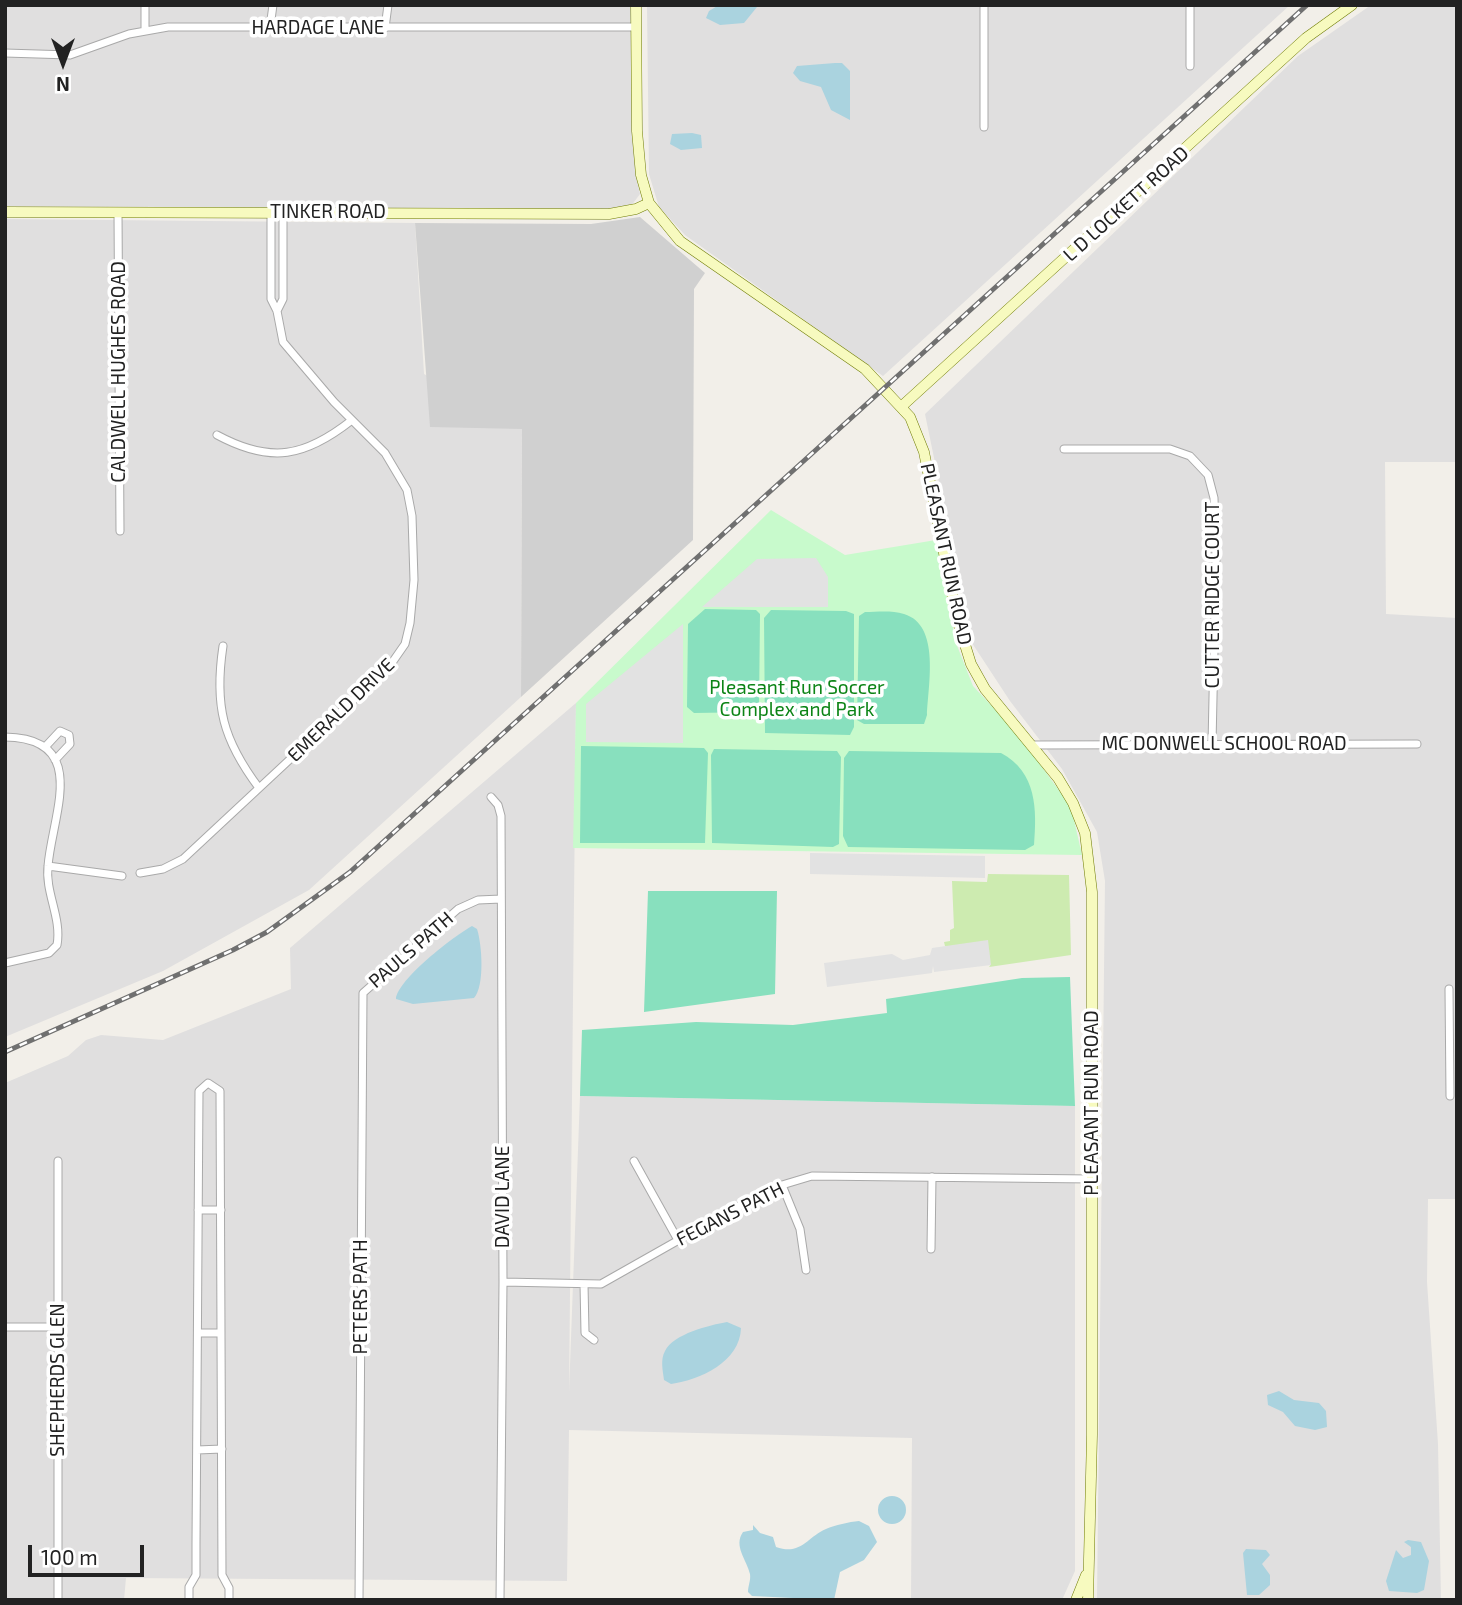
<!DOCTYPE html>
<style>
body{margin:0}
#map{position:relative;width:1462px;height:1605px;overflow:hidden;background:#f2efe9;font-family:"Exo 2",sans-serif}
canvas{display:block}
.frame{position:absolute;inset:0;border:7px solid #222;pointer-events:none}
.north{position:absolute;left:28px;top:28px;width:70px;height:70px;-webkit-text-stroke:5px #fff;paint-order:stroke;rotate:180deg;font-size:19px;font-weight:700;line-height:28px;text-align:center;color:#222}
.north::after{content:'';display:block;margin:auto;width:24px;height:32px;background:#222;clip-path:polygon(50% 0,100% 100%,50% 72%,0 100%)}
.scale{position:absolute;left:28px;top:1545px;width:116px;height:32px;box-sizing:border-box;border:4px solid #222;border-top:0;padding-left:9px;font-size:21px;line-height:24px;white-space:nowrap;color:#222;-webkit-text-stroke:5px #fff;paint-order:stroke}
</style>
<div id="map">
<canvas width="1462" height="1605"></canvas>
<div class="frame"></div>
<div class="north">N</div>
<div class="scale">100 m</div>
</div>
<script>
const c = document.querySelector('canvas').getContext('2d');
c.lineJoin = 'round';
function fillPath(path, color) { c.fillStyle = color; c.fill(path, 'evenodd'); }
function stroke(path, color, width, dash) { c.strokeStyle = color; c.lineWidth = width; c.lineCap = dash ? 'butt' : 'round'; c.setLineDash(dash || []); c.stroke(path); }
function label(font, color, halo, rows, align = 'center') {
  c.font = font + ' "Exo 2",sans-serif'; c.lineWidth = 7; c.setLineDash([]); c.textBaseline = 'middle'; c.strokeStyle = halo; c.fillStyle = color; for (const [text, x, y, turn = 0] of rows) {
    c.save(); c.translate(x, y); c.rotate((+turn || 0) * Math.PI / 180); c.textAlign = isNaN(turn) ? turn : align; if (halo) c.strokeText(text, 0, 0); c.fillText(text, 0, 0); c.restore();
  }
}
const residential = new Path2D(`
 M5,5H634L636,176L640,194L631,206L621,210L5,206Z
 M647,5H1290L883,376L685,235L659,207L649,174Z
 M1371,5H1457V462H1385L1386,614L1457,618V1199H1428L1427,1282L1438,1444L1441,1600H1097L1105,881L1097,832L1062,769L1010,701L972,643L925,414L1298,56Z
 M5,219L415,223L424,374L522,429L521,697L309,890L163,971L5,1037Z
 M576,703L569,1392L580,1096L1075,1106V1571L1062,1600H911L912,1438L569,1430L567,1581L126,1578L124,1600H5V1083L68,1056L86,1040L101,1035L163,1040L291,989L290,948Z`);
const religious = new Path2D(`
 M640,217L705,273L694,289L693,540L521,697L522,429L430,427L415,223L591,224Z`);
const grass = new Path2D(`
 M988,874L1069,875L1071,955L989,967L991,964L945,946L944,942L950,941V930L954,928L952,881L987,882Z`);
const park = new Path2D(`
 M771,510L845,555L936,540L956,643L973,686L1018,734L1071,807L1082,855L573,848L576,703Z`);
const pitch = new Path2D(`
 M705,609L756,610L760,614L759,707L756,712L694,713L687,707L688,624Z
 M771,610L846,611L854,614V727L850,735L765,733L764,618Z
 M865,612C877,612 891,610 904,614C941,625 928,686 927,715L924,724H864L857,720L859,616Z
 M581,746L704,748L708,753L705,843H580Z
 M714,749L837,751L841,757L839,844L833,847L712,843L711,755Z
 M849,751L1001,753C1037,772 1037,810 1034,845L1025,850L848,847L843,836L844,758Z
 M648,891H777L775,994L644,1012Z
 M1070,977L1075,1106L580,1096L582,1030L696,1022L793,1025L887,1013L886,999L1022,978Z`);
const parking = new Path2D(`
 M816,558L828,577V607H702L757,559Z
 M683,624V743L586,742V704Z
 M810,853L985,856V878L810,874Z
 M988,940L991,965L934,972L933,966L932,973L827,987L824,963L892,954L903,960L930,955L932,948Z`);
const water = new Path2D(`
 M719,5H757V7L744,23L720,25L706,18L709,11Z
 M835,63H842L850,71V120L831,110L821,87L800,81L793,73L797,66Z
 M692,133L701,135L702,148L681,150L670,144L672,134Z
 M472,926L477,929C482,944 485,986 474,998L413,1004L396,999C398,979 454,936 472,926Z
 M727,1322L741,1328C740,1362 700,1380 671,1384L664,1380C663,1371 660,1360 665,1351C673,1334 710,1325 727,1322Z
 M1279,1391L1294,1400L1319,1403L1326,1411L1327,1427L1315,1430L1295,1426L1283,1412L1268,1405L1267,1395Z
 M878 1510a14 14 0 1 1 28 0a14 14 0 1 1-28 0Z
 M859,1521L869,1526L877,1542L864,1560L840,1572L834,1600L752,1596L748,1592C748,1586 751,1580 750,1574C747,1560 733,1546 743,1532L753,1530V1525L760,1533L773,1537L776,1547C801,1556 807,1537 826,1529C835,1525 849,1522 859,1521Z
 M1408,1540L1421,1542L1429,1561L1424,1590L1417,1593L1389,1591L1386,1581L1396,1550L1403,1558L1411,1555V1547L1404,1542Z
 M1246,1549L1266,1550L1270,1555L1262,1564L1270,1575V1585L1259,1595H1247L1243,1553Z`);
const street = new Path2D(`
 M145,5V29
 M984,5V127
 M270,27L273,5
 M385,28L388,5
 M5,53L70,55L129,34L168,27H636
 M1190,66V5
 M118,212L120,531
 M277,311L283,299V212
 M217,435C271,464 305,457 352,420
 M1064,449H1170L1190,456L1208,475L1214,498L1216,558L1212,744
 M223,646C214,706 223,740 259,788
 M5,737C91,738 52,815 48,866C45,893 62,918 57,945L49,953L5,963
 M1031,745L1417,744
 M46,746L60,731L69,735L70,744L55,760
 M491,797L498,805L501,816L503,1282L500,1600
 M48,866L122,876
 M140,873L163,869L183,859L389,667L405,644L410,623L414,580L412,516L407,490L385,453L334,402L283,342L277,311L271,299V212
 M1449,989L1450,1096
 M58,1161V1600
 M634,1161L678,1240
 M782,1185L800,1229L806,1270
 M198,1210H221
 M931,1249L932,1177
 M503,1282L601,1284L753,1198L782,1185L812,1176L1092,1179
 M584,1284L585,1333L594,1340
 M5,1327H58
 M198,1333H221
 M197,1450L222,1449
 M189,1600V1587L196,1575V1544L199,1091L208,1083L220,1091L222,1575L229,1588V1600
 M359,1600L363,993L458,909L478,900L501,899`);
const secondary = new Path2D(`
 M636,5L637,131L641,175L649,203L680,241L865,369L910,417L924,452L957,619L971,664L985,689L1058,778L1073,803L1085,833L1092,892V1435L1088,1600
 M5,212L609,214L636,209L649,203
 M902,406L1306,38L1352,5
 M1076,1600L1086,1575`);
const rail = new Path2D(`
 M5,1052L233,950L267,932L350,872L1307,5`);
const streetNames = [
 ["HARDAGE LANE",318,28],
 ["L D LOCKETT ROAD",1126,204,-42],
 ["TINKER ROAD",328,212],
 ["CALDWELL HUGHES ROAD",119,372,-90],
 ["PLEASANT RUN ROAD",946,554,78],
 ["CUTTER RIDGE COURT",1213,595,-90],
 ["EMERALD DRIVE",341,710,-44],
 ["MC DONWELL SCHOOL ROAD",1224,744],
 ["PAULS PATH",411,950,-41],
 ["PLEASANT RUN ROAD",1092,1103,-90],
 ["DAVID LANE",503,1197,-90],
 ["FEGANS PATH",730,1214,-27],
 ["PETERS PATH",361,1297,-90],
 ["SHEPHERDS GLEN",58,1380,-90]
];
const parkNames = [
 ["Pleasant Run Soccer",797,688],
 ["Complex and Park",797,710]
];
fillPath(residential, '#e0dfdf');
fillPath(religious, '#d0d0d0');
fillPath(grass, '#cdebb0');
fillPath(park, '#c8facc');
fillPath(pitch, '#88e0be');
fillPath(parking, '#e2e2e2');
fillPath(water, '#aad3df');
stroke(street, '#a9a9a9', 9);
stroke(secondary, '#707d05', 11);
stroke(street, '#fff', 7);
stroke(secondary, '#f7fabf', 10);
stroke(rail, '#707070', 5);
stroke(rail, '#fff', 2.5, [8]);
label('19px', '#222', '#fff', streetNames);
label('19px', '#0c8416', '#fff', parkNames);
</script>
